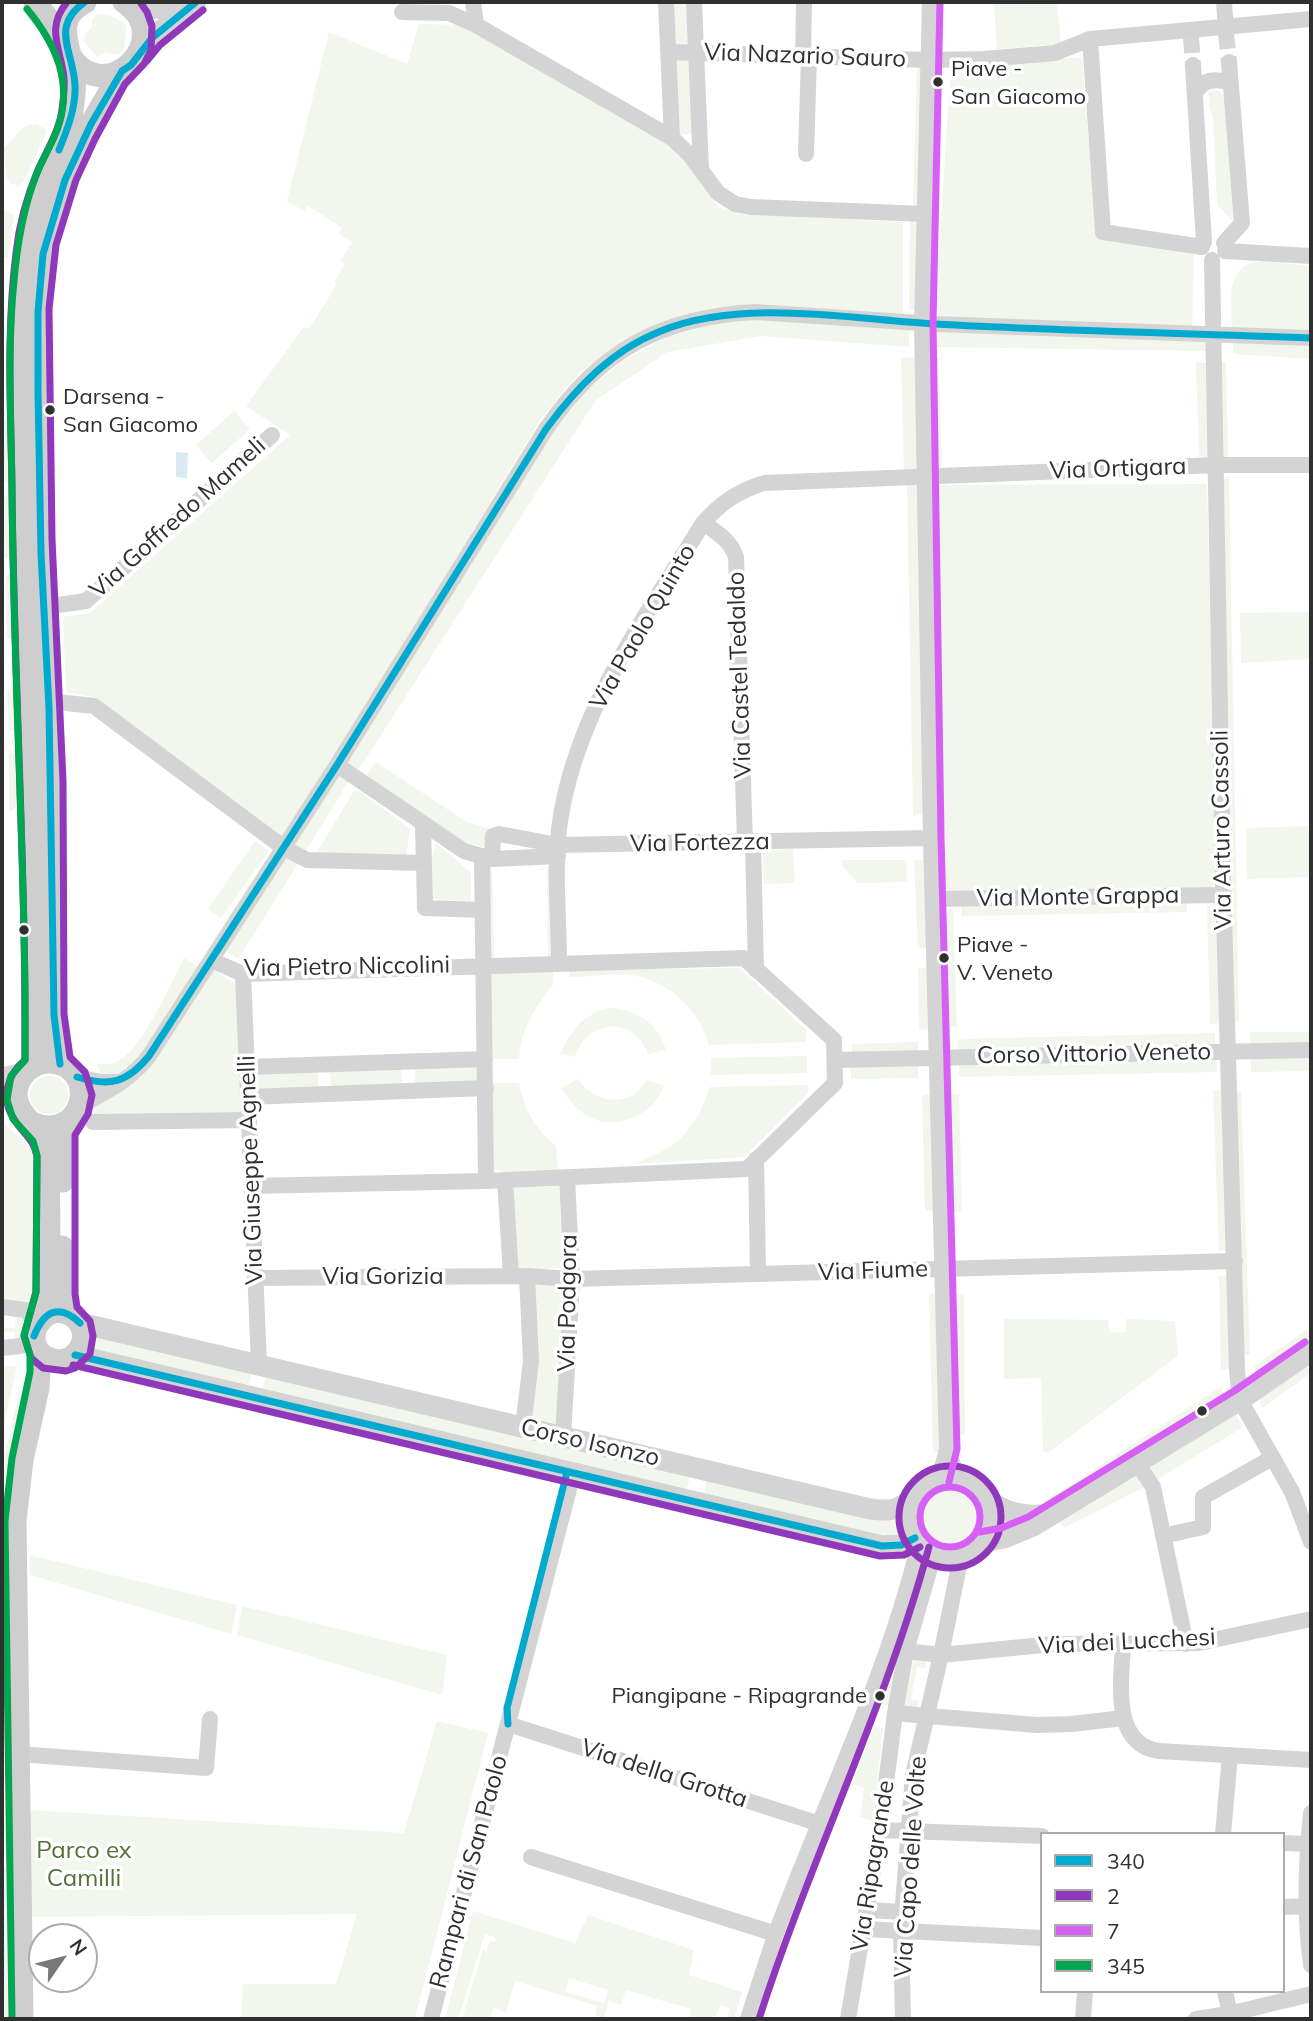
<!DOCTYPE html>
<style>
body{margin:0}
#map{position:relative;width:1313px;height:2021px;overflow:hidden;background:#fff;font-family:Mulish,sans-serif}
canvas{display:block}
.frame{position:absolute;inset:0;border:4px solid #303030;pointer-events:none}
.legend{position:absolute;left:1040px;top:1832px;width:245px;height:161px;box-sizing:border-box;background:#fff;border:2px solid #acacac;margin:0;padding:9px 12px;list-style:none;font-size:21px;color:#303030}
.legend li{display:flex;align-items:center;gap:14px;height:35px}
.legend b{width:35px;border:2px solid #acacac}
.north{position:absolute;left:28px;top:1923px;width:70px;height:70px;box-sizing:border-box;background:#fff;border:2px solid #acacac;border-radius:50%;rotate:55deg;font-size:19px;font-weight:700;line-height:28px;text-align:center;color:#303030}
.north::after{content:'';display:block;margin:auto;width:24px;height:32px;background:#787878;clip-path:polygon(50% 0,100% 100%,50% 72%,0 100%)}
</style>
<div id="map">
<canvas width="1313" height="2021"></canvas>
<div class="frame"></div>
<ul class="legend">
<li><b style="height:9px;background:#00a9ce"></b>340</li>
<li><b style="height:9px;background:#8f38bc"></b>2</li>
<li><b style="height:9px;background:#d65ff4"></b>7</li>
<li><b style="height:9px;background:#00a651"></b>345</li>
</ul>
<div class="north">N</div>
</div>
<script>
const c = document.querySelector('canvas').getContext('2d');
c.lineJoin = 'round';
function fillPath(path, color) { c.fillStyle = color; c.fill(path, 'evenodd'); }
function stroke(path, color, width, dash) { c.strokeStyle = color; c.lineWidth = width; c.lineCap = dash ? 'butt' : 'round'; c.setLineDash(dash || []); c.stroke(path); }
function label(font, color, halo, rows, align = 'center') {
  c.font = font + ' Mulish,sans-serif'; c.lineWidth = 7; c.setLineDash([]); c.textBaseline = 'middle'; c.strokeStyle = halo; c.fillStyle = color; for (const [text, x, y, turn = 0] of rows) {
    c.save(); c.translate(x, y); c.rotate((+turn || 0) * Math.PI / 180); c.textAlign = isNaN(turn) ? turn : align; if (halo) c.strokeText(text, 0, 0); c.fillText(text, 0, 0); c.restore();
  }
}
const green = new Path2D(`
 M669,2H690L692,45L671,46Z
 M994,2H1057L1061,44L997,49Z
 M98,14L112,16L125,24C127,31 126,34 125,41C124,55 119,57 106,52L97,57L84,41L85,34L92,27V19Z
 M419,24L467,25L673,144L719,208L743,214L903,222V316L774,306L611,351L582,371L561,394L541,419L328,767L279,839L94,697L66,692L63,617L90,613L290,435L246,406L303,328H310L337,284L334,282L345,264L340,261L352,242L339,234L342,228L308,206L304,211L287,201L329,32L407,64Z
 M1082,57L1096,234L1194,249L1192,328L938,319L937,279L951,66Z
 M693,58L696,134L677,135L673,59Z
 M917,66H923L919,208L913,207Z
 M1214,89L1224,94L1227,99L1234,222L1217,205L1213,116L1210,109L1208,92Z
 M36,124L47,130L26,178L19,185L10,184L6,175L4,148L25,126Z
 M2,209L14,215L8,257H2Z
 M910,218L920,219L919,310H909Z
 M1263,261L1311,266V331L1232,327C1232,296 1224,265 1263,261Z
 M769,317L909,326V347L761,336L667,352L595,401L372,749L355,773L343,765L552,432L583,393L623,361L663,339L718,322Z
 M936,331L1206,336L1207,351L934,347Z
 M1233,340L1311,344V359L1233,354Z
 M915,357L918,469H904L901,358Z
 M924,358H939L942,467L928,468Z
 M1218,362H1226L1228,458H1220Z
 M1196,363H1211L1213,457H1199Z
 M234,411L250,429L212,463L196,445Z
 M13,419L14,484L3,480V420Z
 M1229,478L1239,1022L1229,1023L1219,479Z
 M1207,484L1217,882L1210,889L952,895L943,886L938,810L927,485Z
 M907,485H919L927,814L913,816Z
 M3,493L8,498L10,558L5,559Z
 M15,570L16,638H7L6,576Z
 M1311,612V659L1241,663L1240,613Z
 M16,686L19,690L20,734L9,729L7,694L9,689Z
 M9,749L21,763V802L9,813Z
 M376,762L465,821L491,830L489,847C447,845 400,802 365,778Z
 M339,772L350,779L304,854L293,847Z
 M354,791H360L410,829L406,857L316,854Z
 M1311,826V877L1247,879L1246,828Z
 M255,841L269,851L221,918L208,909Z
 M436,843L471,873V901L431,899V862Z
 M793,849L795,883L764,884L763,850Z
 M286,856L298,864L238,959L226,951Z
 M843,860H906L907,882L858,883L843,867Z
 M914,860H929L931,948H918Z
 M547,867H554L555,958H548Z
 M485,868H492L494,959L486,960Z
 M1187,900V912L961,916L962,904Z
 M1221,905L1224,1023L1210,1024L1207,906Z
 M939,909H953L957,1027H942Z
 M184,958L198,967L138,1059L121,1075L102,1077L97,1064C102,1064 109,1065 114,1063C139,1056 172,982 184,958Z
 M740,968L807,1031L806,1042L709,1045C700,1012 674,986 641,977C625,972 587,977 569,977V970Z
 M918,968H932L933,1029L919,1030Z
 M212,969L236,984L243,1119L81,1121L87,1106L141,1078L155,1061Z
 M553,970V985C535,1008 521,1028 519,1059H492L491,971Z
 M608,1008C636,1008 658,1024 666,1050L648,1054C635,1015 586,1019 575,1057L561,1053C570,1030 584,1015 608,1008Z
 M1250,1032H1311V1046L1250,1047Z
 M1215,1033V1049L958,1053V1039Z
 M918,1042L919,1056L852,1057V1044Z
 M1217,1055V1072L959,1077V1061Z
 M807,1056V1073L711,1075V1058Z
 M1311,1056V1071L1251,1072V1057Z
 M918,1064V1078L851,1079V1066Z
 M477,1065L478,1083L415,1085V1067Z
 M401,1068L402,1085L331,1088L330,1071Z
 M252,1073H318V1090H253Z
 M30 1095a19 19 0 1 1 38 0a19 19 0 1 1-38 0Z
 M578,1079C594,1105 632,1108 647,1080L664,1086C654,1113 619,1131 592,1118C578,1112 569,1100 561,1088Z
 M492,1083H519C524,1109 535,1129 556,1146L558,1173L507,1174L493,1168Z
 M808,1085V1093L744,1157L633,1164C677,1149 695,1131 710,1087Z
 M1227,1090L1233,1250L1219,1251L1213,1091Z
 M1232,1091L1241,1092L1250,1354L1239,1356Z
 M935,1094L938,1211H925L922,1095Z
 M959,1094L962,1212H947L944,1095Z
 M2,1121L38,1155L34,1301L2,1300Z
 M559,1186L563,1268L518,1270L513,1188Z
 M1232,1275L1235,1366L1221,1371L1219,1276Z
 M565,1283L558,1425L529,1417L533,1285Z
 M941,1293L944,1452H933L929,1294Z
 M948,1294H964L965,1435H951Z
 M16,1316L26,1318L18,1342L14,1341L15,1332H2V1328H15Z
 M1004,1319L1108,1320L1110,1333L1126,1332V1319L1175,1321L1178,1356L1048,1453L1043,1451L1041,1378L1004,1379Z
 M1311,1327V1344L1255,1382V1365Z
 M90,1330L253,1369L248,1388L85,1350Z
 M1311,1358V1373L1261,1409L1260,1395Z
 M2,1366H17L2,1434Z
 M266,1375L690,1475L686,1494L261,1396Z
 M1222,1386L1223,1405L1056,1507L1050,1498Z
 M18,1397L23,1398L8,1460L2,1503V1468Z
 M1234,1412L1243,1427L1153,1482L1145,1468Z
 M1137,1470L1148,1485L1064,1528L1058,1518Z
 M707,1480L900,1515L905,1533L880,1537L703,1499Z
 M922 1517a27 27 0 1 1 54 0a27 27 0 1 1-54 0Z
 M29,1555L237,1605L231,1634L30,1575Z
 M242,1606L447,1655L442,1695L237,1635Z
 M895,1653L891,1706L877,1705Z
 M914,1659L926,1661V1668L917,1667L911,1699L919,1701L918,1709L904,1706Z
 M2,1717L5,1823H10V1854L2,1848Z
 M437,1721L488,1733L415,2019H241L243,1984H336L357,1914L30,1917L29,1810L404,1833Z
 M874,1727L883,1728L873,1821L860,1817L864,1788L852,1784Z
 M10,1864L11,1905H6L8,2019H2V1870Z
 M473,1911L575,1943L588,1915L694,1950L689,1975L742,1992L734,2019H727L730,2008L720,2005L716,2016H713L712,2019H689L691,2009L626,1990L621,2005L609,2001L604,2018L595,2015L597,2006L515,1981L506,2012L493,2008L490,2019H462L483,1950L486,1951L490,1941L495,1942L496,1938L485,1934L458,2019H445ZM569,1978L608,1990L604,2003L565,1992Z`);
const water = new Path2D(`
 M176,452L188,453L187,478L176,477Z`);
const minorTunnel = new Path2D(`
 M1226,33L1229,62
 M1191,37L1193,65`);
const minor = new Path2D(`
 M666,2L672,138
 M694,2L701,169
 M930,2L922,323L931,838L947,1449L939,1479
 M1224,2L1226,33
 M402,12L449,13L476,25L473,2
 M476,25L672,138L689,154L718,193L735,204L751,207L925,214
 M1090,39L1103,232L1202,247
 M668,52L928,60L983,59L1055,53L1090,39L1311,19
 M803,56L804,2
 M1193,65L1204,242
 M1195,93C1204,79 1214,78 1230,83
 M806,154L809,57
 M1224,243L1242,223L1229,62
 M1225,251L1311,256
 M1212,260L1223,881L1237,1371L1240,1400L1292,1492L1311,1542
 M703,523C718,533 730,540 736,557L745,843
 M43,603L58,605L86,601L272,435
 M48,701L94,706L284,848L307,860L424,863
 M337,765L464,851L492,859L558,856
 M423,825L425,908L483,910
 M753,842L756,970
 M482,857L486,1181
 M492,859L493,836L499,834L558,845L931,838
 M933,899L1223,895
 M211,960L243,974L744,958L834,1040L835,1083L747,1169L486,1181L252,1186
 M559,963C559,919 554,873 559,829C573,715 645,618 703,523C721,502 739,491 764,483L1217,465H1311
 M243,974L259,1365
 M835,1060L1311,1050
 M247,1067L485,1059
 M77,1077L101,1082H120
 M248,1097L486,1088
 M79,1107C105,1092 131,1080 149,1056L337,765L546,429C599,351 661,317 755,312L936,324L1311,338
 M93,1122L249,1120
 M756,1159L758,1274
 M505,1180L511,1276
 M255,1278L527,1276L572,1279L1235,1261
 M2,1307L26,1310L38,1324
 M2,1348L21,1346L34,1336
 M523,1427L531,1361L527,1276
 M563,1437L572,1279L567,1177
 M947,1449L958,1478
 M1138,1464L1153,1487L1186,1644
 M1163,1536L1203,1527V1497L1272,1458
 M1123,1644C1122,1679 1110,1744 1159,1751L1311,1760
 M906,1651L941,1655L1053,1644L1199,1643L1311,1619
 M905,1714L1037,1725L1071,1724L1124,1718
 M508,1724L820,1824
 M18,1754L206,1768L210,1719
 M1311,1813C1306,1863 1304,1915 1311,1965
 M880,1830L1042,1836
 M1223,1834L1230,1755
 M1283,1843L1308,1844
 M531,1857L776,1934
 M1283,1907L1307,1906
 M868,1910L903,1912
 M864,1929L1042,1938
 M1225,1991L1231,2019
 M431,2019L573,1474
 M748,2019C757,1991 766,1962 776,1933C824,1804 886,1679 919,1544
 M848,2019L880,1830L895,1713L906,1651L934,1554
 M903,2019L901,1930L913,1775L941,1655L961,1556
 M1083,2019L1085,1991
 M1196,2019L1229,2014L1311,1994`);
const tertiary = new Path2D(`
 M129,5C151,10 171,10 193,2
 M138,56L152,38L196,2
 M2,1078L24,1073
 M80,1323L870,1509C893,1512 899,1510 917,1494
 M75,1355L882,1546L901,1545L915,1538
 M910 1517a40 40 0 1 1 80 0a40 40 0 1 1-80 0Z
 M985,1498C1005,1513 1028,1519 1052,1513
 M982,1542L1004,1538L1033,1526L1240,1400L1311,1351`);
const secondary = new Path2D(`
 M35,2L64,40
 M69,54C104,112 179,38 124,2
 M60,1064L54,1015L49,708L41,553L38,391L40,279L43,254L65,180L91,124L122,71
 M35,1065C39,862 22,660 22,457C22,390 19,323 26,256C29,232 36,205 45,182C52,161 68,140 71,117C73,103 76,88 74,74C71,48 51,19 85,2
 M34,1124C80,1142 101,1076 58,1063C49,1061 40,1062 32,1067C23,1072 16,1083 16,1094C16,1118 45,1127 48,1155C48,1201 51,1248 46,1294C44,1309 33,1326 34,1340C37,1362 67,1368 79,1350C97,1324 58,1294 38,1324
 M63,1181L65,1134L69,1120
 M62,1247L64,1295L68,1313
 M22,2019L15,1521L22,1460L38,1388L40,1353`);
const bus1 = new Path2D(`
 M59,150C67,130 76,108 75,86C74,52 49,27 85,2
 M60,1064L54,1015L49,708L41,553L38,391V312L43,254L65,180L91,124L122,71L131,65L152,38L196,2
 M77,1077C110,1087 127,1083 149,1056L337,765L546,429C577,387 612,350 661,331C743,298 849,319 935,324C1060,331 1186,333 1311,338
 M34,1336C44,1311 59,1303 80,1323
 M75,1355L882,1546L901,1545L915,1538
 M508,1724L507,1708L567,1472`);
const bus2 = new Path2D(`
 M67,2C45,29 61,48 64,78C65,91 63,104 61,116C57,135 46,152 38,170C27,196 19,225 16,253C6,331 11,411 12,490C14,680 26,869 25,1060C7,1075 0,1099 14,1119C22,1133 34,1139 37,1156L36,1292L24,1336L31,1358L43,1368L66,1371L75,1368L90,1354L93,1336L90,1321L77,1307L75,1294V1135L88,1114L92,1095L85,1072L70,1057L64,1014L63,781L52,539L49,309L56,245L76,180L95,139L125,84L144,64L151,50L152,26L147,12L140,2
 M146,62L160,45L203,10
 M73,1365L880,1556L904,1555L920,1547
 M899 1517a51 51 0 1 1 102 0a51 51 0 1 1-102 0Z
 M759,2019C810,1860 885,1709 929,1547`);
const bus3 = new Path2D(`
 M940,2L933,323L941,838L957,1449L949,1482
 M920 1517a30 30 0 1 1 60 0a30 30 0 1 1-60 0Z
 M980,1532L1001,1528L1028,1517L1234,1391L1305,1342`);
const bus4 = new Path2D(`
 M12,2019L5,1521L12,1458L30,1372V1355L24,1335L36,1292L37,1156L33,1141L13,1119L7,1100L11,1076L25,1060V988C23,821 13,654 12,487C11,418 7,349 14,281C17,246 23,210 35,178C41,161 51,146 57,130C74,84 56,44 27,9`);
const markers = [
 [938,82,6,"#303030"],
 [50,410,6,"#303030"],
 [24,930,6,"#303030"],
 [944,958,6,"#303030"],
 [1202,1411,6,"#303030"],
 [880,1696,6,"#303030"]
];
const busNames = [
 ["Piave -",951,69],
 ["San Giacomo",951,97],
 ["Darsena -",63,397],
 ["San Giacomo",63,425],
 ["Piave -",957,945],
 ["V. Veneto",957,973],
 ["Piangipane - Ripagrande",867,1696,"right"]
];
const streetNames = [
 ["Via Nazario Sauro",805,56,2],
 ["Via Ortigara",1118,469,-2],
 ["Via Goffredo Mameli",178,518,-42],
 ["Via Paolo Quinto",643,627,-60],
 ["Via Castel Tedaldo",740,675,-92],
 ["Via Arturo Cassoli",1222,830,-91],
 ["Via Fortezza",700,843,-1],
 ["Via Monte Grappa",1078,897,-1],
 ["Via Pietro Niccolini",347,967,-1],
 ["Corso Vittorio Veneto",1094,1054,-1],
 ["Via Giuseppe Agnelli",251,1170,-92],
 ["Via Fiume",873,1271,-2],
 ["Via Gorizia",383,1277],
 ["Via Podgora",568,1303,-89],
 ["Corso Isonzo",590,1443,13],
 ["Via dei Lucchesi",1127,1642,-3],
 ["Via della Grotta",664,1774,18],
 ["Via Ripagrande",873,1866,-81],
 ["Via Capo delle Volte",911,1867,-86],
 ["Rampari di San Paolo",469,1872,-75]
];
const parkNames = [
 ["Parco ex",84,1851],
 ["Camilli",84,1879]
];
fillPath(green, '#f2f6ec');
fillPath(water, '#d8eaf4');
stroke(minorTunnel, '#d6d6d6', 16, [16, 8]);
stroke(minor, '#d4d4d4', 16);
stroke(tertiary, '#d4d4d4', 21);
stroke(secondary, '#cecece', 23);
stroke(bus1, '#00a9ce', 7);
stroke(bus2, '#8f38bc', 7);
stroke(bus3, '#d65ff4', 7);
stroke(bus4, '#00a651', 7);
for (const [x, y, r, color] of markers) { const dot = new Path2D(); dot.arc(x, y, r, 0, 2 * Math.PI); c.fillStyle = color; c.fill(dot); stroke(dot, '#fff', 2.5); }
label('22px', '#303030', '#fff', busNames, 'left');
label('24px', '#303030', '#fff', streetNames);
label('24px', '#547138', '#fff', parkNames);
</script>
